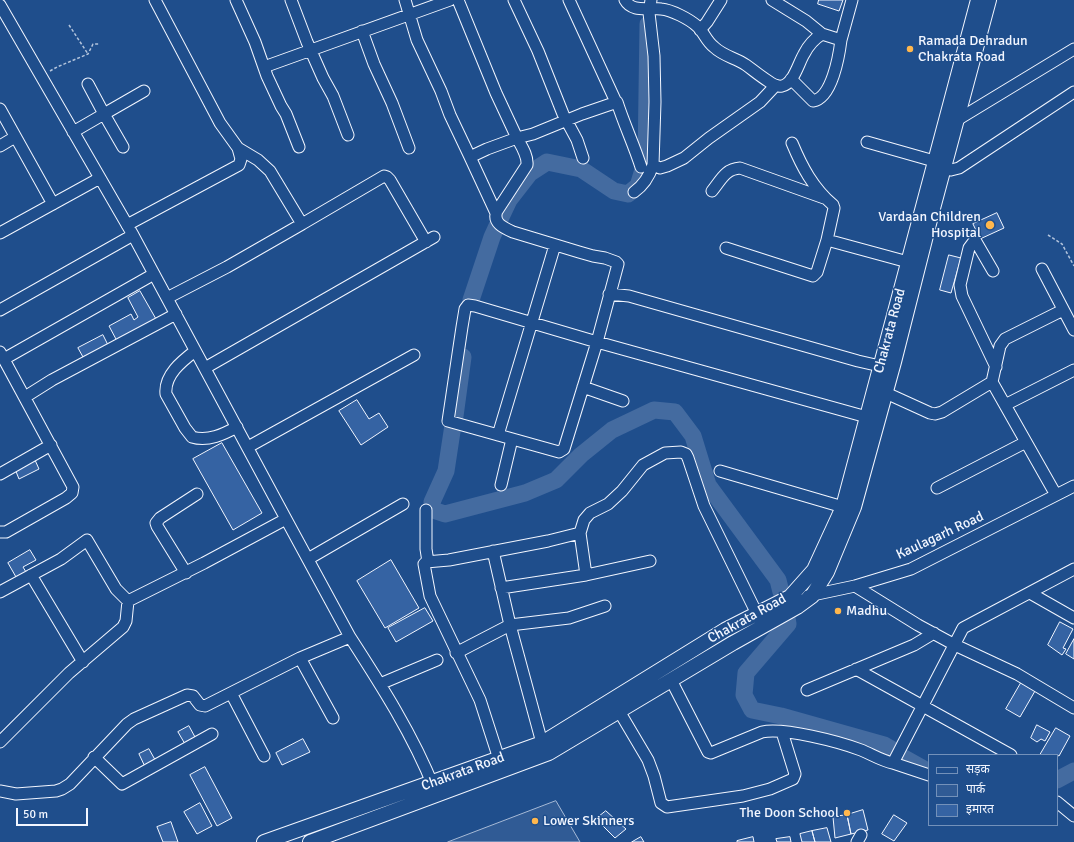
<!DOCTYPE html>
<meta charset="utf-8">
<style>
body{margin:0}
#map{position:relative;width:1074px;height:842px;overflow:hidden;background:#1f4e8c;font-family:Signika,"Noto Sans Devanagari",sans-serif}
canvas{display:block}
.legend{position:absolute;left:928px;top:754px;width:130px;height:72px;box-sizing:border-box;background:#1f4e8c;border:1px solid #7391ba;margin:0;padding:5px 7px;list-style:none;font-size:12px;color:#f2f6ff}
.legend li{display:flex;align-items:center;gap:8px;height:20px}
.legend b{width:20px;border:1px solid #7391ba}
.scale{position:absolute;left:16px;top:808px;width:72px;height:18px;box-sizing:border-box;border:2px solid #f2f6ff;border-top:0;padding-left:5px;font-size:12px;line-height:14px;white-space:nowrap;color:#f2f6ff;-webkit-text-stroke:3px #1f4e8c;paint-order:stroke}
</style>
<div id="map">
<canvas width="1074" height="842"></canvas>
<ul class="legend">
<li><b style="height:5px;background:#1f4e8c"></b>सड़क</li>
<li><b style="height:11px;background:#305b95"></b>पार्क</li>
<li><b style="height:11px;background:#3563a3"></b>इमारत</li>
</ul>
<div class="scale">50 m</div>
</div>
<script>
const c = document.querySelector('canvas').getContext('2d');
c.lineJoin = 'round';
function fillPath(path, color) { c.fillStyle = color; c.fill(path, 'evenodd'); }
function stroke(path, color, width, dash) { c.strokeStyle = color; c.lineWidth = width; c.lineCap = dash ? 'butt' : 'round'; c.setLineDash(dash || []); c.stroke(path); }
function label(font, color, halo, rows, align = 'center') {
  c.font = font + ' Signika,sans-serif'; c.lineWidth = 3; c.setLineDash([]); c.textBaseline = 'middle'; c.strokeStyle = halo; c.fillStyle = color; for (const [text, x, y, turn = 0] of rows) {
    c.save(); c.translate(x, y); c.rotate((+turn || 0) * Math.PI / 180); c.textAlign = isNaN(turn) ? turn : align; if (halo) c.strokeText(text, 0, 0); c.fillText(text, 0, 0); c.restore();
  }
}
const green = new Path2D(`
 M556,801L580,842H448Z`);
const river = new Path2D(`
 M500,219L509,200L530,173L547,162L581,169L614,191L628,194L638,186L646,160L648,24
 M471,300L492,237L497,226
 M455,416L463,357
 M453,425L446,471L432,502L433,510L445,514L525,493L556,480L581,455L612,430L654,410L675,412L693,436L708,485L778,580L781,592
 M787,618L788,624L746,673L744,695L752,710L781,716L884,745L891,749
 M904,758L929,772
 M1057,780L1074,771`);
const building = new Path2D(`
 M819,0H843L839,11L818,4Z
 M997,213L1004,228L980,239L973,224Z
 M949,255L961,258L951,293L940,290Z
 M140,291L156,319L117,341L109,326L131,314L134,320L138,317L128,298Z
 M103,335L108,345L83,357L78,348Z
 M357,400L369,419L379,413L388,427L361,445L339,411Z
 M222,443L262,513L233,530L193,459Z
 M35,460L39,469L19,479L15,469Z
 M30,550L36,560L23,567L26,572L16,577L8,563Z
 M391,560L419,608L385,628L357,581Z
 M425,608L433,621L396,642L388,628Z
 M1060,622L1073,629L1063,648L1066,649L1062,655L1048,645Z
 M1074,639V659L1066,654Z
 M1021,683L1035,691L1020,717L1006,709Z
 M1037,725L1050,732L1045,741L1041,739L1037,742L1031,738Z
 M189,726L195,737L185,744L178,732Z
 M1056,728L1070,736L1059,756L1057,755H1040Z
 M303,739L310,752L282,765L276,753Z
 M149,749L158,765L147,771L139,754Z
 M205,767L232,818L217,826L190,775Z
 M200,803L212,826L197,834L184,812Z
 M863,810L868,830L851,834L847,815Z
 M606,811L626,829L615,838L596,819Z
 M847,815L851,834L835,838L833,817Z
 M894,815L907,823L894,841L882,834Z
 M171,822L178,842H163L157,827Z
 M827,828L831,842H815L812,831Z
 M812,831L815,842H802L800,834Z
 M641,837L644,842H632Z
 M753,837L754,842H737V841Z
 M790,837L791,842H777L776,839Z`);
const path = new Path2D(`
 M69,25L88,54
 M50,71L57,67L88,54L93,44H100
 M1048,235L1062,244L1074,266`);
const minor = new Path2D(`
 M236,0L255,42L267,76L281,106L286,114L299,147
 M291,0L307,42L323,78L333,96L348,135
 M405,0L417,40L441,91L450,115L470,157L487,149L517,138C522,147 528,156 527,165L497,211C492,223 504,228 513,232L579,252L593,256L605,258L616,262L618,264L597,342L564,449L559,452L448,421L462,327L465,309L468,305L475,306L597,342L874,419
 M458,0L496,93L517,138L533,134L582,114L617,102C624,124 634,145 641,167
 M514,0L538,51L563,114L577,140L583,158
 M569,0L616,102
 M625,0C632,13 649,7 661,9C672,10 689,19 697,26C704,32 706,41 714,47C723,56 736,58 746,65C753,70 760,76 768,81C772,84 776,87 782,86C794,83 798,64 804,54C808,46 814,39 822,34L841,40L852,0
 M772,0L806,21L822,34
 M0,5L133,235L286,519
 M700,30L707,22L721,0
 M362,31L374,64L392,103L409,148
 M264,67L450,0
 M791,79L813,101C832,98 839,56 841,40
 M88,84L104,114L144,91
 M0,109L53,204
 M957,120L1074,49
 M73,132L104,114L123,147
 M867,142L934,161
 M792,143C802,167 813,188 833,205L834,208L827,240L908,262
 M0,146L15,137
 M238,148L258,160L270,171L302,224L384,176L387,177L390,180L426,242
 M470,157L496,213
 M653,165L660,168L667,166L684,158L709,138L760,102L775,86
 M944,168L951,170L959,168L1074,92
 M712,191C721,180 725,169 740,168L824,198
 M634,192C644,185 649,177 653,165L655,102L654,56L649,13L651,0
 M127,225L239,165L241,159L238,148L220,123L155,0
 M0,233L100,178
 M726,248L813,276L817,272L827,240
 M1042,269L1074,330
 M993,271L975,240L969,248L960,285L962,296L996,367
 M609,294L629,296L858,361L880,366
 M167,298L227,267L302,224
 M0,310L133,235
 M195,351C182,361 164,375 166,394L185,428L192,437C208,442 224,434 237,427
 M0,352L73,487L72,493L66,498L6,532H0
 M4,359L154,274
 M205,368L434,237
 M992,382L1056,495
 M583,387L623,401
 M886,393L930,413L935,414L942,412L992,382L1000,346L1005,339L1063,310
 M25,397L52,380L176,314
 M1005,405L1074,370
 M498,435L555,245
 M248,447L414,355
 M720,471L843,507
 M0,474L51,445
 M501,485L512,439
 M937,488L1026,442
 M426,510V549L428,562
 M493,551L510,625L542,743
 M308,559L403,504
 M186,573L157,526L156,523L160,518L197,494
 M31,575L83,662
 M586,575L650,561
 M855,586L918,625L955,645L1017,674L1074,708
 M501,588L586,575L580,533
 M0,592L61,559L87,540L116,589L128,601
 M1030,593L1074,618
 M808,596L855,586L911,569L1074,486
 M456,653L510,625L569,618L605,606
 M300,658L333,718
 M856,669L1011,755
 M671,680L708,752L711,753L762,732C783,727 840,742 861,750C871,754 882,761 893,763L963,628L1074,569
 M380,684L437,660
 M807,690L914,645L934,633
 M231,693L264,756
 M619,711L648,760L654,776L661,803L667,807L743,796L770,789L793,779L795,774L782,732
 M0,742L69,673L123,627L126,621L128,601L204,563L286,519L350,637
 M94,757L122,784L212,734
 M499,759L480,700L430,596L424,564L426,562L449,560L548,541L580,533L584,520L590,513L608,504L622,491L643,465L665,453L681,452L686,454L688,458L704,506L760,620
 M893,763L929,775
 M0,791L16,794L56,791L62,789L70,784L127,724L134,719L187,695L193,696L200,705L205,706L300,658L350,637C381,685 413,735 434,788
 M1057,802L1074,816
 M857,842L861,835`);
const major = new Path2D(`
 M264,842L542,743L725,630L790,597L814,570L843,507L978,0
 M310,842L549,753L733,643L797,607L812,596L827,572L854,507L894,362L932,212L989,0`);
const markers = [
 [910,49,4,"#ffb74d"],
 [990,225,5,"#ffb74d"],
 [838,611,4,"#ffb74d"],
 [847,813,4,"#ffb74d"],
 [535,821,4,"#ffb74d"]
];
const poiNames = [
 ["Ramada Dehradun",918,41],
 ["Chakrata Road",918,57],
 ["Vardaan Children",981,217,"right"],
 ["Hospital",981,233,"right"],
 ["Madhu",846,611],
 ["The Doon School",839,813,"right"],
 ["Lower Skinners",543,821]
];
const streetNames = [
 ["Chakrata Road",890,331,-75],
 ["Kaulagarh Road",940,536,-25],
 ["Chakrata Road",747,619,-29],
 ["Chakrata Road",463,772,-20]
];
fillPath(green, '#305b95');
stroke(green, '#a8bbd7', 1);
stroke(river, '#446ba0', 17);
fillPath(building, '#3563a3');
stroke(building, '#f2f6ff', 1);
stroke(minor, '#f2f6ff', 13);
stroke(major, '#f2f6ff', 16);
stroke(path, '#b3c4dc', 1.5, [3, 2]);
stroke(minor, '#1f4e8c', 11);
stroke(major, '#1f4e8c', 14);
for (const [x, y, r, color] of markers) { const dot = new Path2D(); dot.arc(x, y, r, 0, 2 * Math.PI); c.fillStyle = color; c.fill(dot); stroke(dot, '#1f4e8c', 1.5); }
label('14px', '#f2f6ff', '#1f4e8c', poiNames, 'left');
label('14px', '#f2f6ff', '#1f4e8c', streetNames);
</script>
